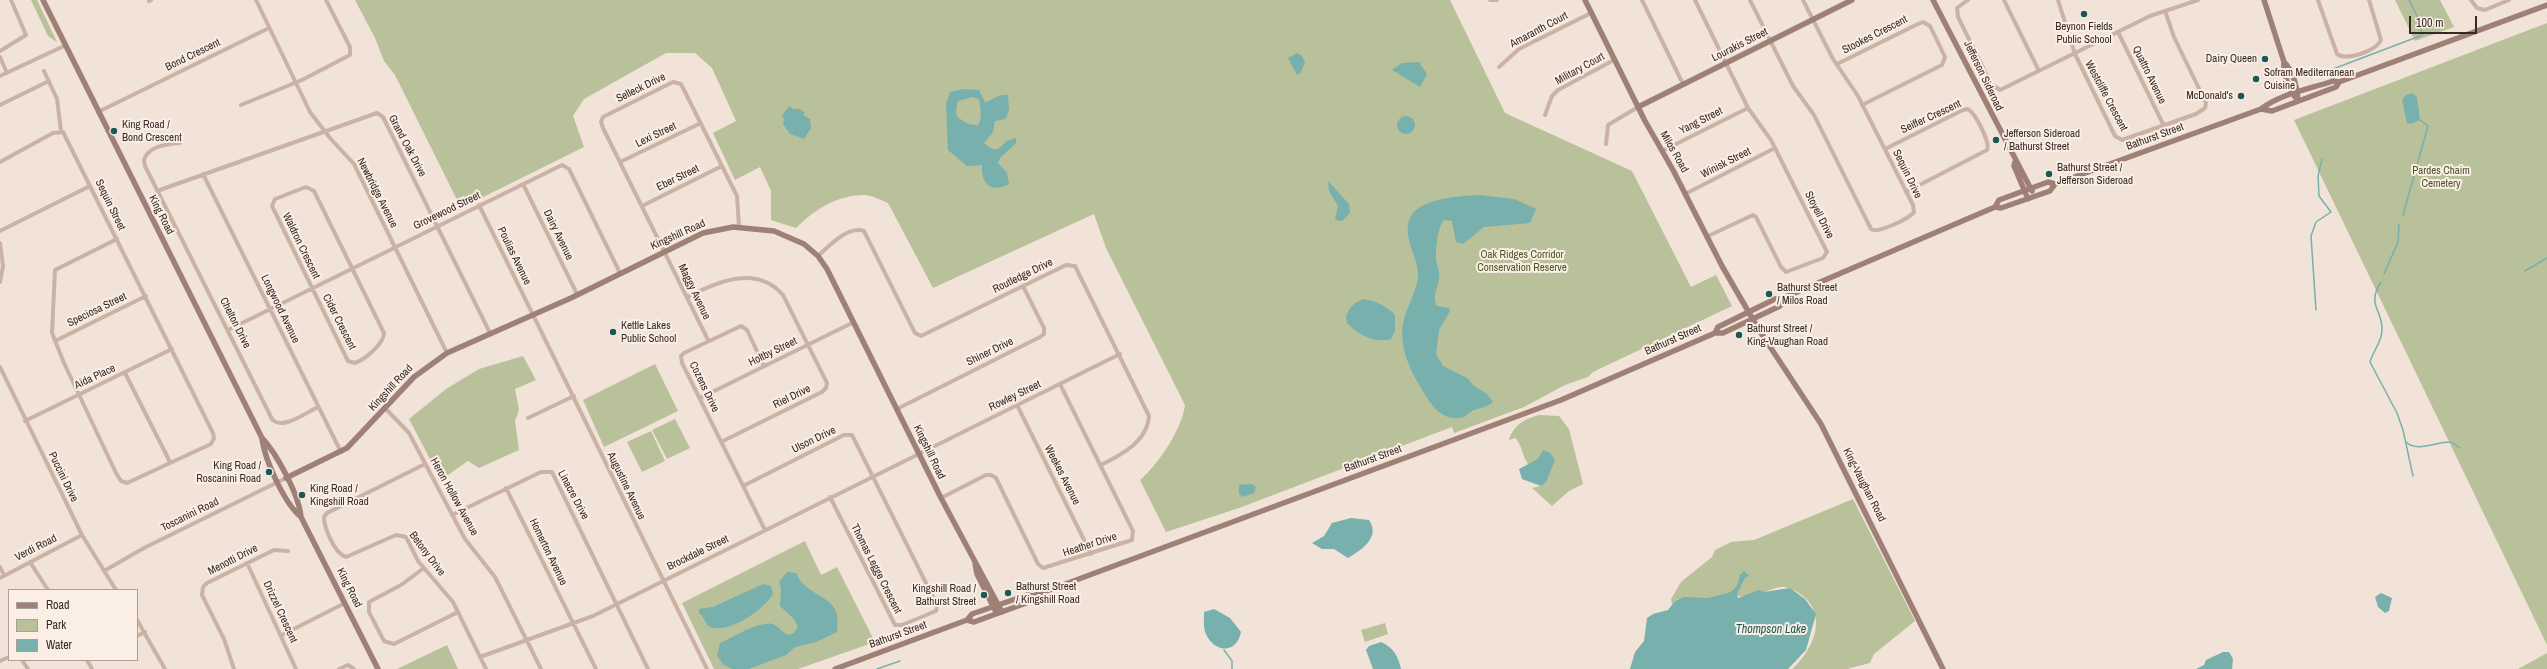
<!DOCTYPE html>
<style>
body{margin:0}
#map{position:relative;width:2547px;height:669px;overflow:hidden;background:#f2e3d9;font-family:"Archivo Narrow",sans-serif}
canvas{display:block}
.legend{position:absolute;left:8px;top:589px;width:130px;height:72px;box-sizing:border-box;background:#faeee5;border:1px solid #ac9f99;margin:0;padding:5px 7px;list-style:none;font-size:12px;color:#362926}
.legend li{display:flex;align-items:center;gap:8px;height:20px}
.legend b{width:20px;border:1px solid #ac9f99}
.scale{position:absolute;left:2409px;top:16px;width:68px;height:18px;box-sizing:border-box;border:2px solid #362926;border-top:0;padding-left:5px;font-size:12px;line-height:14px;white-space:nowrap;color:#362926;-webkit-text-stroke:3px #faeee5;paint-order:stroke}
</style>
<div id="map">
<canvas width="2547" height="669"></canvas>
<ul class="legend">
<li><b style="height:5px;background:#9e8076"></b>Road</li>
<li><b style="height:11px;background:#b8c199"></b>Park</li>
<li><b style="height:11px;background:#77b0ac"></b>Water</li>
</ul>
<div class="scale">100 m</div>
</div>
<script>
const c = document.querySelector('canvas').getContext('2d');
c.lineJoin = 'round';
function fillPath(path, color) { c.fillStyle = color; c.fill(path, 'evenodd'); }
function stroke(path, color, width, dash) { c.strokeStyle = color; c.lineWidth = width; c.lineCap = dash ? 'butt' : 'round'; c.setLineDash(dash || []); c.stroke(path); }
function label(font, color, halo, rows, align = 'center') {
  c.font = font + ' "Archivo Narrow",sans-serif'; c.lineWidth = 4; c.setLineDash([]); c.textBaseline = 'middle'; c.strokeStyle = halo; c.fillStyle = color; for (const [text, x, y, turn = 0] of rows) {
    c.save(); c.translate(x, y); c.rotate((+turn || 0) * Math.PI / 180); c.textAlign = isNaN(turn) ? turn : align; if (halo) c.strokeText(text, 0, 0); c.fillText(text, 0, 0); c.restore();
  }
}
const green = new Path2D(`
 M31,0H37L57,42L48,36Z
 M355,0H1450L1505,113L1632,171L1691,287L1716,275L1732,306L1593,372L1588,377L1565,385L1524,407L1454,433L1452,427L1239,508L1166,532L1140,480C1158,465 1182,429 1185,405L1106,248L1094,214L933,288L888,203C881,200 871,195 864,195C837,195 814,210 796,228L771,220V191L760,167L735,180L713,133L736,121L712,68L695,53H666L584,99L573,116L584,147L461,208L395,75L384,61L375,38Z
 M2395,0H2440L2454,27L2415,41Z
 M2547,23V645L2294,120Z
 M523,356L536,380L515,389L519,410L515,421L519,450L479,468L468,461L441,480L409,419L446,389L479,369Z
 M655,364L678,411L604,447L583,400Z
 M1540,415L1559,416L1569,429L1583,484L1569,491L1552,506L1532,488L1541,486L1543,483L1532,464H1528C1522,456 1522,444 1515,438L1509,440C1513,425 1526,418 1540,415Z
 M675,419L690,448L667,459L652,430Z
 M651,431L665,461L642,472L627,442Z
 M1853,499L1915,621L1874,654L1870,663L1847,669H1792C1813,651 1828,616 1803,596C1798,592 1791,588 1784,587C1775,586 1761,595 1750,596C1741,598 1732,594 1726,595C1720,596 1715,601 1709,601C1697,601 1688,597 1676,600L1672,605L1671,599L1681,582L1712,557L1715,550L1731,542L1754,540Z
 M805,541L821,575L837,567L875,642L798,669H714L682,603Z
 M1385,623L1388,634L1365,642L1361,630Z
 M447,645L458,669H397Z
 M2547,653V669H2518Z`);
const water = new Path2D(`
 M1297,53L1302,56L1305,62L1301,72L1297,75L1288,58Z
 M1419,62L1427,74L1420,87L1392,70L1402,63Z
 M963,89L979,90L985,102C993,100 999,93 1008,95L1009,109L1006,119L995,121L993,132L984,143L992,149H998L1007,141L1016,138V143L1000,158L998,163L1007,173L1009,184C990,194 981,183 982,165L967,166L948,150L946,104L950,92ZM973,97L979,99C980,108 983,117 978,125L968,124L957,117L956,109L958,101Z
 M2412,93L2417,97L2420,120L2411,124L2407,123L2402,100L2406,95Z
 M790,106L793,109H800L805,113L803,115L810,119L811,128L804,139L790,134L783,124L784,119L782,115Z
 M1397 125a9 9 0 1 1 18 0a9 9 0 1 1-18 0Z
 M1328,181L1349,204L1350,213L1342,221L1335,220L1338,206L1329,191Z
 M1479,195L1514,199L1536,209L1530,223L1484,227L1463,244L1456,242L1452,221L1444,220C1438,226 1436,246 1436,255C1435,263 1441,270 1439,279C1438,289 1431,297 1437,306L1449,308L1450,311L1439,330L1436,354L1443,366L1467,378L1474,386L1487,394L1493,402C1487,407 1481,408 1474,410C1470,411 1467,416 1464,417C1439,424 1427,398 1417,381C1409,367 1402,350 1402,333C1402,314 1415,297 1418,278C1420,259 1400,235 1411,216C1422,198 1460,196 1479,195Z
 M1364,299C1376,301 1387,306 1395,315V331L1391,339C1376,344 1357,334 1347,323L1346,316C1350,307 1354,302 1364,299Z
 M1543,450L1550,453L1555,460L1546,482L1541,486L1522,479L1519,469L1538,459Z
 M1252,484L1256,487L1254,493L1242,497L1239,494V485Z
 M1351,518L1369,520C1381,538 1361,550 1348,558L1334,549H1322L1312,543L1324,536L1332,523Z
 M1744,571L1749,576L1745,578L1737,594L1738,598L1759,590L1764,592L1790,588L1805,599L1816,614L1806,650L1788,669H1630L1635,652L1644,641L1647,618L1653,614L1668,610L1675,601L1684,597L1708,598L1731,592L1737,586L1740,575Z
 M787,572L796,573C808,601 844,592 837,632L816,642L795,647L786,655L749,669H732L723,664L717,656L720,643C732,638 760,620 773,624C778,626 782,632 788,635L794,633L798,627L794,619L780,606L781,589L779,582Z
 M763,584L771,586L773,594C763,610 733,631 713,628C705,627 705,616 699,613V609L713,607Z
 M2381,593L2392,598L2389,611L2385,613L2378,607L2375,597Z
 M1214,609L1230,618L1241,632C1237,654 1214,653 1206,634C1203,628 1204,619 1204,612Z
 M1381,642C1394,648 1398,656 1401,669H1373L1366,650L1369,646Z
 M2223,652H2229L2233,659L2232,669H2196L2204,665L2206,660Z`);
const stream = new Path2D(`
 M2333,69L2420,36L2422,34L2418,18L2409,0
 M2403,215L2428,126L2420,120
 M2525,271L2547,258
 M2384,274L2398,242L2399,224
 M2381,282C2366,305 2383,310 2382,330C2382,342 2373,351 2370,362L2397,413L2403,430L2413,476
 M2316,310L2311,236L2316,222L2331,212L2319,196L2318,176L2322,159
 M2406,442C2418,453 2437,441 2451,442L2460,448
 M1224,650L1232,661V669
 M877,669L900,661`);
const street = new Path2D(`
 M256,0L310,112L330,138L354,164L447,353
 M1490,0H1497
 M1642,0L1683,84
 M1695,0L1748,108L1771,140L1827,252L1823,258L1786,272L1781,267L1756,217L1753,215L1706,237
 M1750,0L1793,86L1814,115L1871,229C1877,234 1909,219 1914,212L1913,205L1858,96L1833,59L1803,0
 M1968,0L1957,8L1958,17L1991,84L2000,90L2150,16L2198,0
 M2004,0L2039,71
 M2058,0L2075,54L2115,136L2122,140L2196,114L2205,108L2206,103L2174,37L2165,11
 M2318,0L2337,54C2347,61 2376,51 2381,40L2369,0
 M2471,0L2477,8L2485,10L2509,0
 M149,1L151,0
 M2118,32L2164,126
 M0,51L26,35L11,0
 M0,57L7,73
 M1837,64L1918,24L1923,22L1930,26L1945,57L1942,65L1862,105
 M1499,67L1519,49L1591,13
 M44,71L57,99L61,131
 M0,76L64,46
 M0,105L49,81
 M241,105L302,80L350,55V47L326,0
 M98,112L269,28
 M1545,115L1552,96L1558,90L1614,60
 M180,143C167,144 148,146 144,160L145,166L272,419C282,431 307,412 318,407
 M1606,144L1608,125L1638,107
 M1885,149L1963,110L1967,109C1974,110 1991,143 1987,150L1906,192
 M1662,151L1748,108
 M0,162L53,133L63,132L213,433L214,438L211,444L127,483L121,481L116,473L64,363L52,333L55,270L117,239
 M620,162L701,123
 M203,174L341,452
 M523,184L577,294
 M306,187L314,191L384,333C384,344 364,360 355,363L348,361L345,355L272,206L275,199Z
 M157,191L377,113L383,117L490,333
 M1685,194L1775,148
 M479,205L707,669
 M642,206L722,166
 M0,231L90,186
 M0,243L3,266L0,282
 M818,256C828,247 848,225 864,231L915,333L921,336L1066,265L1075,266L1149,416C1147,442 1121,455 1101,465
 M687,297C717,282 756,264 783,295L827,383L826,388L822,392L721,442
 M228,330L562,165L569,169L620,273
 M708,340L603,128L601,122L603,117L673,82L681,84L737,196L739,227
 M55,341L146,296
 M764,366L747,330L741,326L684,353L681,356L682,363L765,530
 M0,367L82,535L116,590
 M125,373L170,462
 M700,398L854,322
 M1017,405L1091,554
 M385,408L409,433L465,539L495,577L541,669
 M897,409L1040,337L1044,334V328L1023,286
 M528,418L574,396
 M25,421L172,349
 M425,464L327,513L324,517C324,528 335,554 346,557L396,535L406,537L418,561L453,602L486,669
 M743,486L844,435H852L937,605L936,611L902,625H895L830,497
 M506,488L596,669
 M941,498L986,475H991L996,478L1038,564L1043,568L1132,540L1133,531L1060,384
 M452,515L541,472H552L648,669
 M30,562L48,590
 M247,563L296,669
 M0,567L4,575
 M424,568L401,585L369,602V612L384,641L394,644L458,612
 M104,571L144,548L286,478
 M0,578L82,535
 M137,620L165,669
 M282,635L345,603
 M137,636L145,632
 M480,657L593,616L1120,354
 M22,660L28,669
 M87,660L92,669
 M0,661L9,657
 M234,669L224,639L202,595L203,587L207,583L274,550L288,551
 M339,669L348,665L354,669`);
const secondary = new Path2D(`
 M43,0L262,438C277,454 299,495 301,517
 M1585,0L1645,121L1673,170L1722,266L1759,330L1821,424L1943,669
 M1933,0L2032,191
 M2264,0L2284,62C2294,72 2297,87 2298,101
 M2284,62C2283,74 2288,86 2295,97
 M1638,107L1852,0
 M2261,109L2272,111L2336,87L2339,82
 M2015,162L2014,166L2028,199
 M1995,207L1999,200L2048,182L2055,184L2261,109C2280,94 2310,89 2333,81L2339,82L2547,5
 M1715,333L1718,327L1775,299L1783,298L1995,207L2001,208L2050,191L2055,184
 M262,439C265,460 284,503 301,517L378,669
 M286,478L347,448L414,377L447,353L571,298L703,233L733,227L774,231L804,244L818,256L827,269L941,498L1002,612
 M975,563L977,574L995,610
 M967,620L972,614L1027,595L1033,596L1561,400L1715,333H1723L1780,306L1783,298
 M835,669L967,620L974,622L1029,602L1033,596`);
const markers = [
 [2084,14,4,"#1b5855"],
 [2265,59,4,"#1b5855"],
 [2256,79,4,"#1b5855"],
 [2241,96,4,"#1b5855"],
 [114,131,4,"#1b5855"],
 [1996,140,4,"#1b5855"],
 [2049,174,4,"#1b5855"],
 [1769,294,4,"#1b5855"],
 [613,332,4,"#1b5855"],
 [1739,335,4,"#1b5855"],
 [269,472,4,"#1b5855"],
 [302,495,4,"#1b5855"],
 [1008,593,4,"#1b5855"],
 [984,595,4,"#1b5855"]
];
const poiNames = [
 ["Beynon Fields",2084,27,"center"],
 ["Public School",2084,40,"center"],
 ["Dairy Queen",2257,59,"right"],
 ["Sofram Mediterranean",2264,73],
 ["Cuisine",2264,86],
 ["McDonald's",2233,96,"right"],
 ["King Road /",122,125],
 ["Bond Crescent",122,138],
 ["Jefferson Sideroad",2004,134],
 ["/ Bathurst Street",2004,147],
 ["Bathurst Street /",2057,168],
 ["Jefferson Sideroad",2057,181],
 ["Bathurst Street",1777,288],
 ["/ Milos Road",1777,301],
 ["Kettle Lakes",621,326],
 ["Public School",621,339],
 ["Bathurst Street /",1747,329],
 ["King-Vaughan Road",1747,342],
 ["King Road /",261,466,"right"],
 ["Roscanini Road",261,479,"right"],
 ["King Road /",310,489],
 ["Kingshill Road",310,502],
 ["Bathurst Street",1016,587],
 ["/ Kingshill Road",1016,600],
 ["Kingshill Road /",976,589,"right"],
 ["Bathurst Street",976,602,"right"]
];
const streetNames = [
 ["Amaranth Court",1539,30,-28],
 ["Stookes Crescent",1875,35,-27],
 ["Lourakis Street",1740,45,-27],
 ["Bond Crescent",193,55,-26],
 ["Military Court",1580,69,-29],
 ["Quattro Avenue",2149,75,64],
 ["Jefferson Sideroad",1983,76,64],
 ["Selleck Drive",641,88,-26],
 ["Westcliffe Crescent",2106,96,62],
 ["Seiffer Crescent",1931,117,-25],
 ["Yang Street",1701,121,-27],
 ["Lexi Street",656,135,-26],
 ["Bathurst Street",2155,137,-20],
 ["Grand Oak Drive",407,146,62],
 ["Milos Road",1674,152,60],
 ["Winisk Street",1726,163,-27],
 ["Sequin Drive",1907,174,64],
 ["Eber Street",678,178,-26],
 ["Newbridge Avenue",377,193,63],
 ["Sequin Street",110,205,64],
 ["Grovewood Street",447,211,-26],
 ["King Road",161,215,63],
 ["Stoyell Drive",1819,215,63],
 ["Dairy Avenue",558,235,64],
 ["Kingshill Road",678,235,-24],
 ["Waldron Crescent",301,246,64],
 ["Poulias Avenue",514,256,64],
 ["Routledge Drive",1023,276,-26],
 ["Maggy Avenue",694,292,64],
 ["Longwood Avenue",280,309,64],
 ["Speciosa Street",97,310,-26],
 ["Cider Crescent",339,322,63],
 ["Chelton Drive",235,323,63],
 ["Bathurst Street",1673,340,-24],
 ["Holtby Street",773,352,-26],
 ["Shiner Drive",990,352,-26],
 ["Aida Place",95,377,-25],
 ["Cozens Drive",704,387,64],
 ["Kingshill Road",391,388,-47],
 ["Rowley Street",1015,396,-26],
 ["Riel Drive",792,397,-26],
 ["Ulson Drive",814,440,-26],
 ["Kingshill Road",929,452,64],
 ["Bathurst Street",1373,459,-20],
 ["Weekes Avenue",1062,475,63],
 ["Puccini Drive",63,477,64],
 ["King-Vaughan Road",1864,485,63],
 ["Augustine Avenue",626,486,64],
 ["Linacre Drive",573,495,62],
 ["Heron Hollow Avenue",454,497,61],
 ["Toscanini Road",190,515,-26],
 ["Heather Drive",1090,545,-18],
 ["Verdi Road",36,548,-27],
 ["Homerton Avenue",548,552,64],
 ["Brockdale Street",698,553,-26],
 ["Betony Drive",427,554,53],
 ["Menotti Drive",233,560,-27],
 ["Thomas Legge Crescent",876,569,63],
 ["King Road",349,588,63],
 ["Drizzel Crescent",280,612,65],
 ["Bathurst Street",898,635,-20]
];
const parkNames = [
 ["Pardes Chaim",2441,171],
 ["Cemetery",2441,184],
 ["Oak Ridges Corridor",1522,255],
 ["Conservation Reserve",1522,268]
];
const waterNames = [
 ["Thompson Lake",1771,630]
];
fillPath(green, '#b8c199');
fillPath(water, '#77b0ac');
stroke(stream, '#77b0ac', 1.5);
stroke(street, '#cab2a5', 4);
stroke(secondary, '#9e8076', 5.5);
for (const [x, y, r, color] of markers) { const dot = new Path2D(); dot.arc(x, y, r, 0, 2 * Math.PI); c.fillStyle = color; c.fill(dot); stroke(dot, '#faeee5', 1.5); }
label('11px', '#362926', '#faeee5', poiNames, 'left');
label('11px', '#362926', '#faeee5', streetNames);
label('11px', '#4a552a', '#faeee5', parkNames);
label('italic 12px', '#1b5855', '#faeee5', waterNames);
</script>
